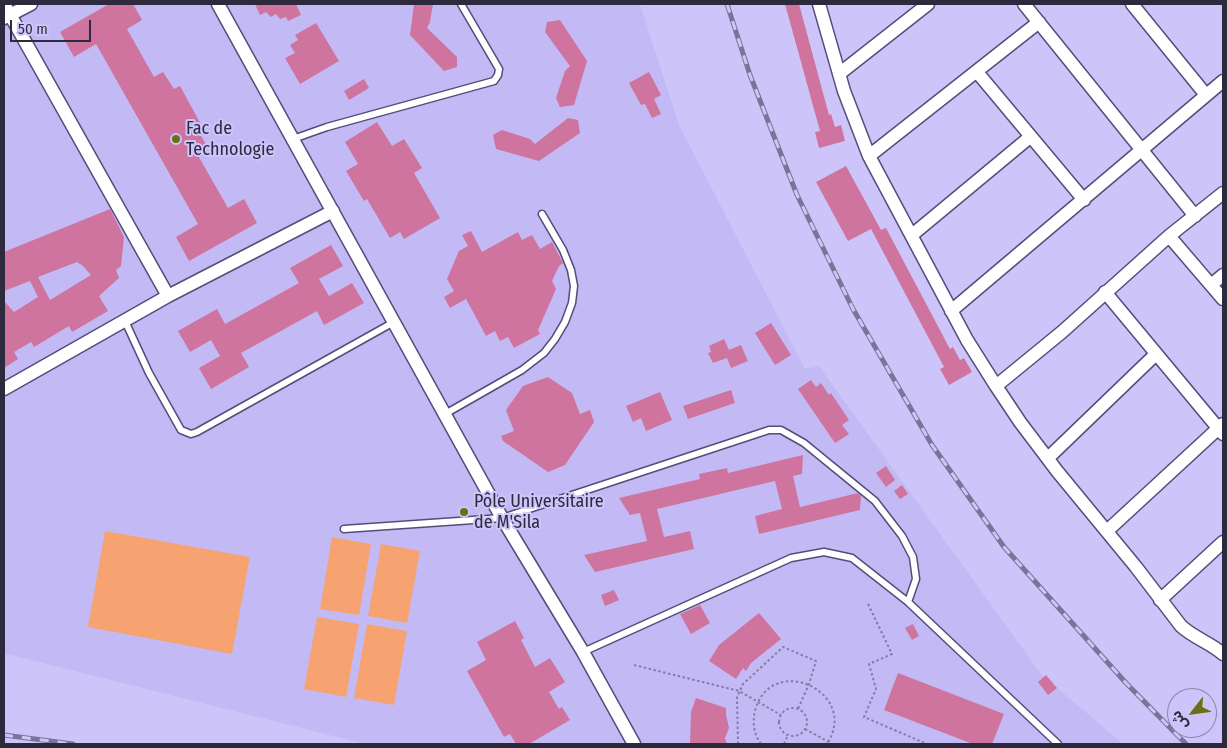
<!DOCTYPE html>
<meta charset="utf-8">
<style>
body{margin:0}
#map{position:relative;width:1227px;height:748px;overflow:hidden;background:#cdc5fa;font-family:"Fira Sans Condensed","Noto Sans Arabic",sans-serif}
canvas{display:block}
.frame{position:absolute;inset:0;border:5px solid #2d2a3e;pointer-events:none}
.north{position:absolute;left:1167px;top:688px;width:50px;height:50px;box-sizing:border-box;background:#cdc5fa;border:1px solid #8d87af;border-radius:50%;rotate:240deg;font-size:14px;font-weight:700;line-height:20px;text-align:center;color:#2d2a3e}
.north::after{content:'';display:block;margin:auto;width:18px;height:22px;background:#6c6f14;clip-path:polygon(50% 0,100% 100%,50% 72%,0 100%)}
.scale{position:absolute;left:10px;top:20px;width:81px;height:22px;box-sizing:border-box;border:2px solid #2d2a3e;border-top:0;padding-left:6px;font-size:15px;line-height:18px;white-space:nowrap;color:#2d2a3e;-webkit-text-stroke:4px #cdc5fa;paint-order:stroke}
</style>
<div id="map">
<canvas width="1227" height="748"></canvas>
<div class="frame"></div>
<div class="north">ش</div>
<div class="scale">50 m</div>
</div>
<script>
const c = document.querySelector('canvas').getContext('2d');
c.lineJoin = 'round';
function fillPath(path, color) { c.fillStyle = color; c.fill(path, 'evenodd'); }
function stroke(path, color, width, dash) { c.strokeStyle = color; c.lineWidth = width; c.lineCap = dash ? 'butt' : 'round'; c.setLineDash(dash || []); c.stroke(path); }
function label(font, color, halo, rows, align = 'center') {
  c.font = font + ' "Fira Sans Condensed",sans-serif'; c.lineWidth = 4; c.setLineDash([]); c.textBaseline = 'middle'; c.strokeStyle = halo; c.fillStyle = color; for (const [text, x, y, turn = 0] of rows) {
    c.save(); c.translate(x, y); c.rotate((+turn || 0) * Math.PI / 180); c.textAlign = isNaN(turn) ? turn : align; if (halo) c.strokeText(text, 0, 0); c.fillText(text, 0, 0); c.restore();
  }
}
const built = new Path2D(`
 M4,4H640L679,125L805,369L819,366L1041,674L1123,744H365L11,655H4Z`);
const green = new Path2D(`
 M105,531L250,557L232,654L88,627Z
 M332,537L371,544L359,615L320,609Z
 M381,544L420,551L407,623L368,616Z
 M317,617L359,624L346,697L304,689Z
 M367,624L407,631L394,705L354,698Z`);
const building = new Path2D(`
 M109,4H133L142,20L127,29L154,77L163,72L174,89L180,86L203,128L198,131L207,146L196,152L228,208L244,199L257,223L189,261L176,237L198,224L96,44L74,57L60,32Z
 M255,4H296L301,15L288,21L286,17L280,19L276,14L271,17L266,12L260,15Z
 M414,4H433L430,22L427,28L457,57V67L444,71L410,35Z
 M785,4H799L829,115L831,114L835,127L841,125L845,141L819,148L815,132L820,131Z
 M560,20L587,61L574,105L560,107L556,98L565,71L570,66L545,32L547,22Z
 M316,23L339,61L300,84L285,58L295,53L290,45L298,40L295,35Z
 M649,72L661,95L654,99L661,114L652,118L645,104L641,105L629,83Z
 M364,79L369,88L349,100L344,91Z
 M568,118L578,120L580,133L539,161L496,149L493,135L502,130L530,139L535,144Z
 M377,122L392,146L404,139L422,168L414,173L440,218L404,239L400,232L390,238L367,199L364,201L346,171L358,164L345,142Z
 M846,166L881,230L886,228L950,349L953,347L960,360L964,358L972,372L949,385L940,369L944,367L871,229L848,241L816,182Z
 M110,209L124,237L121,266L116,270L119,278L99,296L108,311L72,332L69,326L34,347L31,342L14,352L18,359L4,368V301L14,312L38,297L30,281L4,291V252ZM77,262L83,266L91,275L50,300L38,277Z
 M471,231L482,252L518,232L522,240L532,235L540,249L552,242L563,263L559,266L552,281L556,289L538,330L540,334L514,348L508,337L500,341L495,331L486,336L466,299L450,308L444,297L454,291L447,279L459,251L468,246L462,235Z
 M331,245L343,266L319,279L329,296L352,283L364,303L324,325L317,311L241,353L249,367L211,389L199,368L220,356L211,340L190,352L178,331L217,309L225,324L299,283L290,268Z
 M771,323L791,355L775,365L755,333Z
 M724,339L729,350L741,345L748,361L731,368L727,358L713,363L708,353L711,352L709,346Z
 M548,377L572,393L580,414L590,410L594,422L565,465L548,472L503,441L501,436L514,431L506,410L523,386Z
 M811,380L816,387L821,383L829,395L831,393L849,420L842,425L849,434L835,443L798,389Z
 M731,390L735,403L688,419L683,406Z
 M660,392L672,420L646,431L641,418L633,422L626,406Z
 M803,455L802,474L793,476L800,507L858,493L861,496L860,510L759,534L755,516L782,509L775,481L657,509L664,537L690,531L694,549L595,572L584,555L647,541L640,513L630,515L619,498L700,479L699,474L727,468L728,473Z
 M886,466L895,480L886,487L876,473Z
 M902,485L908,494L900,499L894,491Z
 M614,590L619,600L605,606L601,595Z
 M700,605L710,623L691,634L680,614Z
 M759,613L781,639L751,663L746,671L743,668L736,679L709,661L719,645Z
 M515,621L524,638L521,640L535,667L550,658L565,682L549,692L559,709L562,707L570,720L529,744H516L510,734L504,737L467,671L486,660L477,642Z
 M913,624L919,636L912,640L905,628Z
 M898,673L1004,714L992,744H973L884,710Z
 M1046,675L1057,688L1048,695L1038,682Z
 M696,698L726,708V715L729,728L725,738L727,744H690L691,712Z`);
const path = new Path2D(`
 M868,604L892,654L869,664L876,689L864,717L927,744
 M634,665L739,691L781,715
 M779 722a14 14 0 1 1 28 0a14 14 0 1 1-28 0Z
 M805,729L829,742
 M738,744L737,697L743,684L783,647L816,661L809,684L798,709
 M761,744C753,733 752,720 756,707C775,653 860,693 827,744
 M784,744L788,735`);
const lane = new Path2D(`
 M293,139L327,127L494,81L498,75L499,69L461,4
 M125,321L149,373L181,430L191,434L197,432L394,322
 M445,414L522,370L544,353L555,339L565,322L572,303L574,286L571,270L563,250L542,214
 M344,529L502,518L769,430H781L804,443L875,501L902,536L913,557L916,579L908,602
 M583,652L791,558L824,552L852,558L908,602L1058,744`);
const street = new Path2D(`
 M4,4L168,296
 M218,4L502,518L583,652L634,744
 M819,4L844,91L869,156L967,340L996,386L1020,422L1057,471L1136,567L1181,626C1194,638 1211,643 1223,654
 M1024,4L1195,216
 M1132,4L1206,95
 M4,18L31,4
 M977,72L1084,200
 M839,74L928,4
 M869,156L1039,22
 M912,235L1030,137
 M1169,236L1223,299
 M1211,285L1223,275
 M1105,292L1223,434
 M951,311L1223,81
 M996,386L1062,332L1169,236L1223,193
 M4,389L168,296L333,211
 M1048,458L1156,354
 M1108,530L1223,424
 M1160,600L1223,542`);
const rail = new Path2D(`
 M727,4L750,75L797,195L853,309L932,445L1004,547L1126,683L1186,744
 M4,735L73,744`);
const markers = [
 [176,139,5,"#6c6f14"],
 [464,512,5,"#6c6f14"]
];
const poiNames = [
 ["Fac de",186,129],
 ["Technologie",186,150],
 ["Pôle Universitaire",474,502],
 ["de M'Sila",474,523]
];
fillPath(built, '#c3baf5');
fillPath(green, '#f6a371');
fillPath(building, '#ce749e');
stroke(lane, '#544c79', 9);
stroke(street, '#544c79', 15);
stroke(path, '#837da3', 2, [2.5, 2.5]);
stroke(lane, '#fff', 6);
stroke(street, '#fff', 12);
stroke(rail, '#7a7498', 5);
stroke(rail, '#cdc5fa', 3, [9]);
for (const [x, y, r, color] of markers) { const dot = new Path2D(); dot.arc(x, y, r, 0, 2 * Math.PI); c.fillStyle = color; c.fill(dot); stroke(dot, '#cdc5fa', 2); }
label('18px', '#2d2a3e', '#cdc5fa', poiNames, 'left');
</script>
